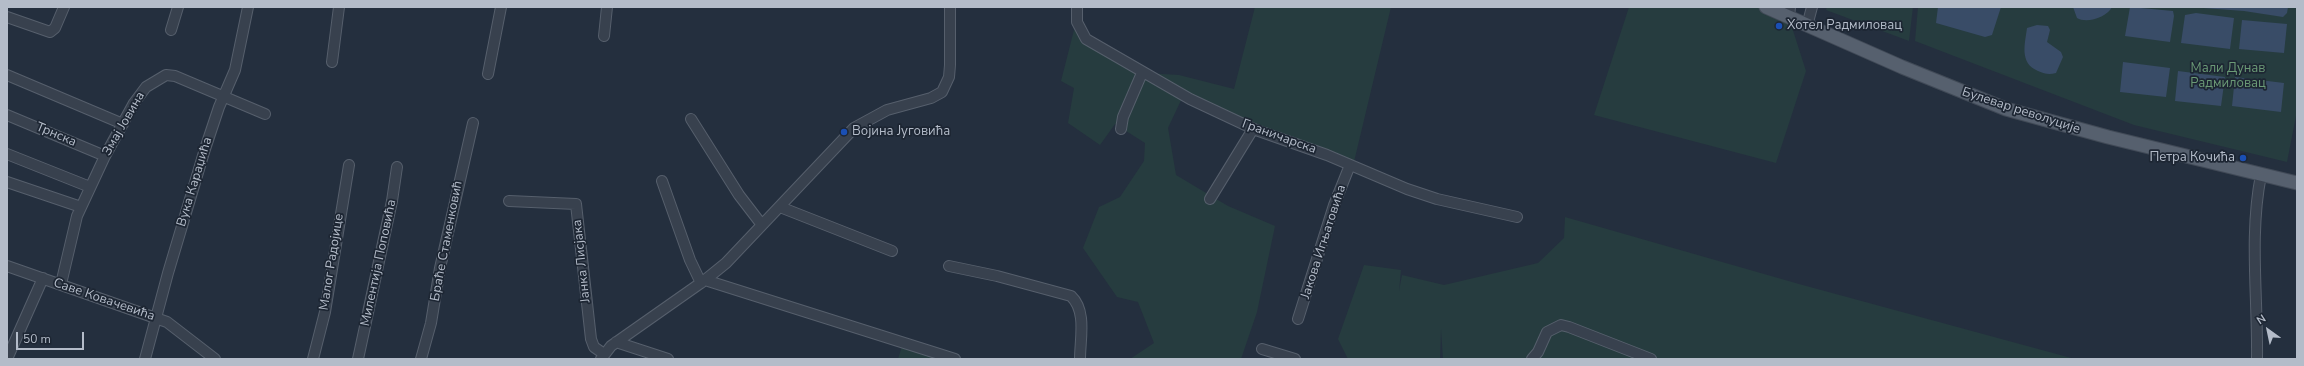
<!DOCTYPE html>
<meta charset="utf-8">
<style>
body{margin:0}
#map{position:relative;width:2304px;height:366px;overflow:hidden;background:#242f3e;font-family:"Nunito Sans",sans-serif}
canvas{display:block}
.frame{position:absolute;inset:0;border:8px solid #b4bcc9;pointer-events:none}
.north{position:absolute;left:2248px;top:310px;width:40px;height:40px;-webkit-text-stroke:3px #1d2633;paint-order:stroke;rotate:327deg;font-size:11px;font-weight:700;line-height:16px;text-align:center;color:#b4bcc9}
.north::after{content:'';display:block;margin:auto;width:14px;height:18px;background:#b4bcc9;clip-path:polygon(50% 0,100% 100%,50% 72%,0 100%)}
.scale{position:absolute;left:16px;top:332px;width:68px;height:18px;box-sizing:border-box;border:2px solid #b4bcc9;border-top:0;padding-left:5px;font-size:12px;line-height:14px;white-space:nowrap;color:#b4bcc9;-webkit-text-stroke:3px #1d2633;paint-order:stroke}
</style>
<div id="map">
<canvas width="2304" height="366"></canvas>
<div class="frame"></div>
<div class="north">N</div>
<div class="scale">50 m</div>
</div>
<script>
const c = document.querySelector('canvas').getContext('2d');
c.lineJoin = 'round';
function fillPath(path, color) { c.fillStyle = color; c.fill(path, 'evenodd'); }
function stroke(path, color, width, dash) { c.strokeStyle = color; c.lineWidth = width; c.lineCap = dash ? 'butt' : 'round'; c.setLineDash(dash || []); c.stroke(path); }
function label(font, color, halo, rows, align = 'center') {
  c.font = font + ' "Nunito Sans",sans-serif'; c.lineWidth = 3.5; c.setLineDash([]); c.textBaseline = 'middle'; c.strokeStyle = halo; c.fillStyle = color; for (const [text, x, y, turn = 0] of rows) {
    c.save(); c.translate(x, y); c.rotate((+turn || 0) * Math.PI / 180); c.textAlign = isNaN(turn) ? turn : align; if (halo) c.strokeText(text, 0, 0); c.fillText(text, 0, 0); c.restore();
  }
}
const green = new Path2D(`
 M1255,7H1391L1353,166L1183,96L1168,128L1176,175L1228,206L1275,226L1257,312L1241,359H1130L1154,343L1138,302L1117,297L1083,248L1099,207L1120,197L1144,161L1145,143L1115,124L1100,145L1068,123L1074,88L1061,81L1074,30L1146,73L1179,75L1234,89Z
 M1629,7H1790L1789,18L1806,71L1776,163L1594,115Z
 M1827,7H1913L1909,41L1826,10Z
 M1918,7H2297V111L2287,162L2134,125L1915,41Z
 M1565,217L1799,284L2075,359H1443L1441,329L1440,359H1348L1338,339L1364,265L1401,270L1399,291L1402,275L1444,285L1538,263L1564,238Z
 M903,343L955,359H898Z`);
const water = new Path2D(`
 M1938,7H2001L1992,35L1985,37L1936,23Z
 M2073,7H2112C2107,17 2087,24 2077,18Z
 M2130,7L2173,11L2174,16L2170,42L2125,36Z
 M2190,7H2288L2287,13L2283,17L2244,11Z
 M2196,13L2234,18L2230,49L2181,43L2185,15Z
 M2242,20L2287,24L2284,53L2239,49Z
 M2037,25L2048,26L2050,30L2047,42L2061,52L2063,57L2056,73C2049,75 2045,74 2038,71C2019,63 2025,44 2027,28Z
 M2123,62L2170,68L2166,97L2120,92Z
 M2178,71L2225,77L2221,106L2175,101Z
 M2235,77L2284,83L2281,112L2232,106Z`);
const minor = new Path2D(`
 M1077,7V22L1086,39L1190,99L1256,130L1327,155L1407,189L1437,199L1517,217
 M7,17L50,32L55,28L64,7
 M1789,18L1790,7
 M1807,26L1812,7
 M171,30L178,7
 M604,36L607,7
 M332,62L339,7
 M488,74L501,7
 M7,75L123,124
 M7,115L105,156
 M691,119L739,195L762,225
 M1121,129L1123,117L1142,73
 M7,154L90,187
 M662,181L690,260L701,283
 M7,182L81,207
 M1210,199L1253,129
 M509,201L576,204L591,339L594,347L604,354
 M780,207L892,251
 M7,266L167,322L215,359
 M949,266L997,276L1071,296C1087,311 1080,339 1080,359
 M705,280L955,359
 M61,284L77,216L105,156L134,103L146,87L166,75L175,76L265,114
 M1298,319L1334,205L1350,165
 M616,342L668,359
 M1262,349L1295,359
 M7,359L43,278
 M145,359L168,273L205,149L219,107L235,70L248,7
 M313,359L325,312L349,165
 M358,359L392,201L397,167
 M421,359L431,323L440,268L473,123
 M601,359L611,346L705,280L726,263L854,128L887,110L931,98L942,92L949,77L950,65V7
 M1532,359L1538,352L1547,332L1561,325L1569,327L1651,359
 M2257,359C2258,298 2249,235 2261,175`);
const major = new Path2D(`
 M1766,7L1902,67L2006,109L2108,137L2297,183`);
const markers = [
 [1779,26,4,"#1a4fb4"],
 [844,132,4,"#1a4fb4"],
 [2243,158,4,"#1a4fb4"]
];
const poiNames = [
 ["Хотел Радмиловац",1787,26],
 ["Војина Југовића",852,132],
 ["Петра Кочића",2235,158,"right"]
];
const parkNames = [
 ["Мали Дунав",2228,69],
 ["Радмиловац",2228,84]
];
const streetNames = [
 ["Булевар револуције",2021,111,18],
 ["Змај Јовина",124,124,-60],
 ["Трнска",56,135,23],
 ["Граничарска",1279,137,20],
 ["Вука Караџића",195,182,-73],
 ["Браће Стаменковић",447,241,-79],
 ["Јакова Игњатовића",1324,242,-72],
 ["Јанка Лисјака",582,261,-96],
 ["Малог Радојице",332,262,-81],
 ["Милентија Поповића",379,263,-78],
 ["Саве Ковачевића",104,300,19]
];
fillPath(green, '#263c3f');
fillPath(water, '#394c67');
stroke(minor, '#565f6c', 12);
stroke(major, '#414a57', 15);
stroke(minor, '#38414e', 10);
stroke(major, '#56606e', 13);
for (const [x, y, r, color] of markers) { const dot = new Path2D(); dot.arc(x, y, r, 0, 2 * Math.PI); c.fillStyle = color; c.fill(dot); stroke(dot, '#1d2633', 1.5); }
label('13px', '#b4bcc9', '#1d2633', poiNames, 'left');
label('13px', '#6b9a76', '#1d2633', parkNames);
label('13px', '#b4bcc9', '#1d2633', streetNames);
</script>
